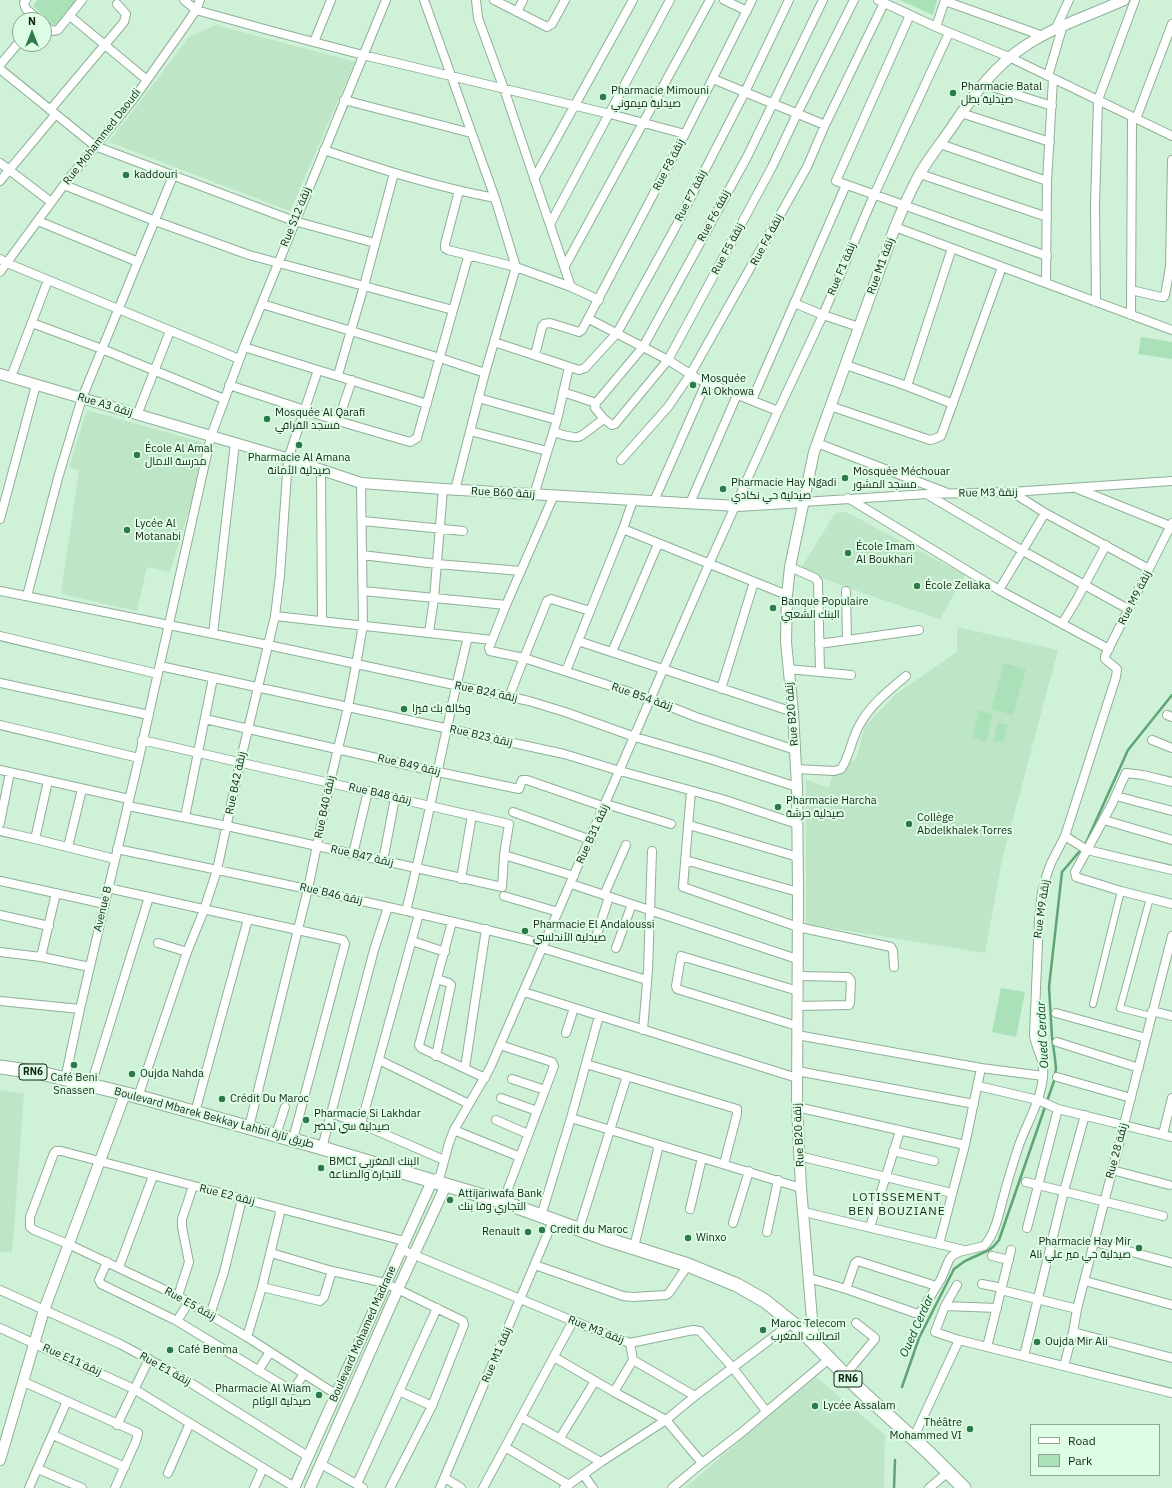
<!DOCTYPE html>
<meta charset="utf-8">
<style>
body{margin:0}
#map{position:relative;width:1172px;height:1488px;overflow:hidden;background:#cff1d7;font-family:"IBM Plex Sans",sans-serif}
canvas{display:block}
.legend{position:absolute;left:1030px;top:1424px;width:130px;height:52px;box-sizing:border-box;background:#ddfee4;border:1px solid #8ea693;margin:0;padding:5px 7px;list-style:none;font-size:12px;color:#17231a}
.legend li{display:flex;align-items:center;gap:8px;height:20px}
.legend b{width:20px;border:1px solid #8ea693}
.north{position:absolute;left:12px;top:12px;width:40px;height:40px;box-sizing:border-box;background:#ddfee4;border:1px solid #8ea693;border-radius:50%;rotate:0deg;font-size:11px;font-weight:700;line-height:16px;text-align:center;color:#17231a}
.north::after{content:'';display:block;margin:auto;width:14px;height:18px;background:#2d7a49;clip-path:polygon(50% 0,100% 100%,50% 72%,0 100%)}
</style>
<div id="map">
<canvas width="1172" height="1488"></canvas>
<ul class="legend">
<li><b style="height:5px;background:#fff"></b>Road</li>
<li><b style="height:11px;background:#abe1b9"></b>Park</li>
</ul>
<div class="north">N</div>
</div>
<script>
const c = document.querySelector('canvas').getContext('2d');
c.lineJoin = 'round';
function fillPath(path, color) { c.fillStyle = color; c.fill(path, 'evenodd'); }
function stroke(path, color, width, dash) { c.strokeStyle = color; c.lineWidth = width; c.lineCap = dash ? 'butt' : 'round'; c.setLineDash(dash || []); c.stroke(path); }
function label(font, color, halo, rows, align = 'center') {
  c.font = font + ' "IBM Plex Sans",Cairo,sans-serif'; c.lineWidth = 4; c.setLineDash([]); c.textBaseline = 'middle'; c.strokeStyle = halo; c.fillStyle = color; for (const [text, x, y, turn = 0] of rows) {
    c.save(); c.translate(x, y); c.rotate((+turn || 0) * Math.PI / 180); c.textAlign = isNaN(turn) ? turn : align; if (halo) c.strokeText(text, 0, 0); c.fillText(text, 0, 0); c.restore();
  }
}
const built = new Path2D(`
 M216,25L355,62L290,211L109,142L189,37Z
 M87,410L204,443L194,493L170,572L147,567L137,611L61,594L79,470L69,467Z
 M846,512L965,575L940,619L871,596L800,570L835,513Z
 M957,627L1058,650L1002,860L985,953L806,924V779L828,788L833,774L856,759L865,726L896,694L957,652Z
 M0,1090L24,1094L12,1253L0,1252Z
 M815,1376L885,1435L884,1488H685Z`);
const green = new Path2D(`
 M37,0H78L56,27L33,6Z
 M900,0H937L933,15Z
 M1141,337L1172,342V359L1138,354Z
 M1004,663L1026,669L1013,715L991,709Z
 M979,710L993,714L986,742L972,738Z
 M998,722L1008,725L1003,743L993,741Z
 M1001,988L1025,992L1016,1037L992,1032Z`);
const stream = new Path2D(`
 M902,1387L919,1338L954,1269L965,1261L989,1250L994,1246L999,1240L1054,1081L1056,1069L1055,1059L1052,1037L1049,987L1062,872L1085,845L1128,750L1172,695
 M894,1488L895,1460`);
const pedestrian = new Path2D(`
 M1150,898L1120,1008L1151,1016
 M1093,1004L1121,891`);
const minor = new Path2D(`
 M26,0L24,3L26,9L39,20
 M184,0L196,10L268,30L363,55L610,114L685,134
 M424,0L495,198L516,267L485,373L455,490
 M476,0L478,18L504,89L571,287
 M494,0L547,27L552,24L565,0
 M724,0L747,11
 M878,0L936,27L1009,57L1172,136
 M945,1L1043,36
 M517,12L523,0
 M910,15L836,181L1047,256
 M70,16L147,80
 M44,24L52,31L58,30L82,0
 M936,27L945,0
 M1055,30L1069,0
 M314,42L331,0
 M0,65L20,41
 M0,69L95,146L294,221L375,243
 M1048,76L1063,25
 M713,79L825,125
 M983,84L1052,106
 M344,100L471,133
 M50,110L124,22L126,14L117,4
 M961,113L1050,142
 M1136,119L1172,24
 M940,144L1047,181
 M324,150C380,169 436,187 495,198
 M0,163L51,202
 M920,174L1047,217
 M534,179L633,0
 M0,181L55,115
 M64,185L155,221L249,255L453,310
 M459,191L445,244V248L448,250L516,267L571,287L599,300
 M38,221L138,262
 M550,224L670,0
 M895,227L1172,330
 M0,259L7,263L239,359
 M565,266L710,0
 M0,272L64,185L135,97L183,29L196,10L200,0
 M1046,283L1047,181L1053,79
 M1131,290L1161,297H1164L1165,295L1170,267L1172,160
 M1096,302L1095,206L1098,100L1135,0
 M794,303L823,315L859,327
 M262,304L440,358L485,373
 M1131,315L1132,117
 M589,319L668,360L698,379L778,411
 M32,323L102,349L224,399
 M494,342L579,370L585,368L617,333L636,299L675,228L745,92L789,0
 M244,347L427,404
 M535,355L542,327L544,324L550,323L579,332L582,330L685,134L752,0
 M846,365L907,386L953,404
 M338,375L364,286L394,173
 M11,377L48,280
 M229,385L338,421L410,442L417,438L468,257
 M907,386L952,248
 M563,392L596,403
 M478,398L557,420
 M752,400L846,185
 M830,406L930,440L934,439L941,436L1002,267
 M137,415L170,331
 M604,419L595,408L596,403L643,347L747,157L823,0
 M338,421L352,380
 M470,431L547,451
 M553,432C560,434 571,438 578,437C584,436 597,423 604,419L612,425L615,424L668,360L772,167L797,114L854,0
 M817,443L945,492
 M621,460L668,407L690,375L807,167L825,125L884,3
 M321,469L322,621
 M1078,489L1170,526
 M1012,492L1045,513L1149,569
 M534,495L557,420L569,367
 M554,495L506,605L489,648L490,651L524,658L651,699L696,717L795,750
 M928,495L1023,551L1128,609
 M848,498L999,590L1109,649
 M654,501L706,383
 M803,502L927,494L1012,492L1172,481
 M690,503L737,395
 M0,519L36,385
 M363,521L463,531
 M623,529L787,595
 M362,555L437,564L521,571
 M790,567L815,578L818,582L820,671
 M999,590L1045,513
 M0,591L268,645L529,701L565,712L635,737L710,759L797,787
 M363,591L506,605
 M846,591L847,640
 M27,596L58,478L82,398L173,176
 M275,616L492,640
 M1062,624L1077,599L1106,545
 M429,632L434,599L443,489
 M213,634L235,443
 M0,636L158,674
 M578,641L793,712
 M819,644L919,630
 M612,652L658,544
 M160,666L564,754L620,771L722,799L797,824
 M788,669L851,675
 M566,671L623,529L633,500
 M0,683L149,715
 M721,689L754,582
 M509,697L524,658L547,601L551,599L590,611
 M1167,715L1172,717
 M205,719L438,772L519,789L522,780H527L605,807
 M0,725L139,758
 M1152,740L1172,748
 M796,769L834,771L841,769C849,758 852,738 859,726C869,706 889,690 906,676
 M0,770L129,799
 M1172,782L1143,775L1126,773L1112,804L1075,872L1076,877L1079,878L1121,891L1172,904
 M691,791L683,887L798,927L891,947L893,951L894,967
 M1116,796L1172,811
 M606,804L671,824
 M128,806L227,826L502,887L504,855L509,824L142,740
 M513,812L591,840
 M185,817L213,678
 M1104,820L1172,840
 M0,823L10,772
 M689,825L798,857
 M0,831L35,839L115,859
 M1065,836L1087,850L1172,870
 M35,839L48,781
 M68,847L82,789
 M117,849C260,879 403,908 544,944
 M353,854L368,791
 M504,855L574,876
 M685,860L798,892
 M383,861L395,798
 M461,879L472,815
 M0,881L105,904
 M571,884L797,959
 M108,888L343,940L345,944L293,1139
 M604,895L626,845
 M504,896L558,912
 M406,911C429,820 445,728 468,637
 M0,915L49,926
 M452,922L419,1045L421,1048L485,1078
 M597,934L609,897
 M412,941L445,952
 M158,943L187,952
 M542,948L647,980
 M616,948L632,904
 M0,952L41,957L90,967
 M41,957L56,893
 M524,992L797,1078
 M0,1001L80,1009
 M797,1006L849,1005L850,1003L851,981L848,977L798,976
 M1152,1011L1172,1016
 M1056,1013L1146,1038
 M797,1026L677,989L676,986L681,956L798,991
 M643,1030L648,970L652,851
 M566,1033L574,1008
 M797,1035L981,1068L1043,1076
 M1057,1042L1139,1068
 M500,1045L552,1062L554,1066L503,1202
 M436,1056L451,985L449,983L437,979
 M379,1060L469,1104
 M586,1064L737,1109V1114L724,1164
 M465,1068L486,929
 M797,1071L974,1104
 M1057,1077L1131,1098
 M65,1079L80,1009L139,758L211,436L244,347L386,0
 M512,1079L545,1090
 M91,1085L149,897
 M978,1086L1038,1100L1058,1109L1172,1137
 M138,1097L187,952L204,910L217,870L240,763L275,616L280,575L288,459L318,370
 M501,1098L537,1111
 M797,1107L965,1145
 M195,1112L248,919
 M331,1113L361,1124L444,1160
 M571,1118L801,1188
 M496,1120L528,1134
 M361,1124L419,914
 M249,1127L308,889L330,782L348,707L356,665L363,625L361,483
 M454,1130L520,1157
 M1163,1134L1172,1098
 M276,1135L285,1107
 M322,1148L374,950L388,907
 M893,1151L934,1161
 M799,1156L952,1193
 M1112,1170L1169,1185
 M432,1181L440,1176L449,1143L454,1130L490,1068L709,564L778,411L823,315L874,195L949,33
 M1026,1182L1163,1216
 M690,1209L702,1158
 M804,1212L964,1250
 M541,1216L571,1118L599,1016
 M733,1223L749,1171
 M870,1227L900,1131
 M1027,1228L1058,1109
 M579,1229L627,1076
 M767,1232L778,1180
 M1095,1242L1172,1263
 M939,1244L965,1145L981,1068
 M634,1247L659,1145
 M400,1249L573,1321L630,1343L693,1330L700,1331L733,1368L766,1411
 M271,1253L332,1271L385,1283L463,1321L464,1325L432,1406L390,1488
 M992,1256L1009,1260
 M107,1262L99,1280L101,1284L177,1321L289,1389L293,1390L304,1374
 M535,1265L623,1296L633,1297L666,1295L669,1293L688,1265
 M119,1267L153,1176
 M809,1278L846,1289L918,1314L922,1310L941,1279L949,1260L952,1256L959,1252L984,1246C996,1233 999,1212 1004,1195C1008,1179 1013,1164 1018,1148C1026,1124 1041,1102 1043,1076C1045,1058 1036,1051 1034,1035L1039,919L1042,892L1047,874L1051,863L1065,836L1116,677L1117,669L1105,659V656L1172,523
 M1085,1281L1172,1305
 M982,1284L1002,1288
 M957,1285L945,1306L935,1332L959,1340L1172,1393
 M262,1287L320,1301L324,1297L332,1271
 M846,1289L855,1263L858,1261L936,1286
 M0,1290L120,1344L178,1375L309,1457
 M1001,1290L1077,1309
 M178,1296L189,1262L182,1227V1219L193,1186
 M945,1306L997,1308
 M210,1315L224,1272L242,1199
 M177,1321L189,1302
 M0,1328L134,1389L296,1488
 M1073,1332L1172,1358
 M247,1337L262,1287L281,1209
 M987,1347L1011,1250
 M1024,1356L1064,1191L1085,1115
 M554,1357L614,1392L666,1420L702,1463
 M633,1360L695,1396
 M1064,1366L1073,1332L1077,1309L1172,936
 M258,1371L270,1352
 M845,1375L875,1339V1338L856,1323
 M24,1382L138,1433L136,1441L115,1488
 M399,1391L432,1406
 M614,1392L633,1360L630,1343
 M337,1395L247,1337L178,1296L68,1244L34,1230L30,1227V1217L54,1153L56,1151H61L404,1241
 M521,1417L601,1462
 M117,1425L149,1359
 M53,1435L125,1467
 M560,1438L595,1381
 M913,1439L959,1340
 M505,1447L569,1485
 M321,1464L363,1488
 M38,1469L82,1488
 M168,1473L190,1423
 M583,1474L593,1488
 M445,1478L461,1488
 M357,1484L437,1308
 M29,1488L67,1401
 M254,1488L263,1468
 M440,1488L553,1221
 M483,1488L573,1321
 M564,1488L601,1462L666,1420L695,1396L792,1323
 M672,1488L702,1463L741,1433L829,1359
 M929,1488L948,1472`);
const tertiary = new Path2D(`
 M0,374L286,458L361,483L443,489L737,506L803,502
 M814,1343L801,1188L797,1107L798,892L797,787L793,712L786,642L787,595L790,567L814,452L895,227C902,210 910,192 919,175C929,158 941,143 952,127C972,97 994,66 1025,46C1055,26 1091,15 1124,0
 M0,1460L44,1310L125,1094
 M294,1488L432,1181
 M310,1488L398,1289L446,1185`);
const primary = new Path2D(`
 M0,1067L41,1073L147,1099L322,1148L503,1202L603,1238L688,1265L737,1285L765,1301L800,1329L860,1390L929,1453L964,1488`);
const markers = [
 [953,93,4,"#2d7a49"],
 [603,97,4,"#2d7a49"],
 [126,175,4,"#2d7a49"],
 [693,385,4,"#2d7a49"],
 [267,419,4,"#2d7a49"],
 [299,445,4,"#2d7a49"],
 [137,455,4,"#2d7a49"],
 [845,478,4,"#2d7a49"],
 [723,489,4,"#2d7a49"],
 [127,530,4,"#2d7a49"],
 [848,553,4,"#2d7a49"],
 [917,586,4,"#2d7a49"],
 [773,608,4,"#2d7a49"],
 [404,709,4,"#2d7a49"],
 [778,807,4,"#2d7a49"],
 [909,824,4,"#2d7a49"],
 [525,931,4,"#2d7a49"],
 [74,1065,4,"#2d7a49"],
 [132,1074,4,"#2d7a49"],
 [222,1099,4,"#2d7a49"],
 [306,1120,4,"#2d7a49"],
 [321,1168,4,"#2d7a49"],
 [450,1200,4,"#2d7a49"],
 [542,1230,4,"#2d7a49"],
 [528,1232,4,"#2d7a49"],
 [688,1238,4,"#2d7a49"],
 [1139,1248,4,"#2d7a49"],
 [763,1330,4,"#2d7a49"],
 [1037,1342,4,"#2d7a49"],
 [170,1350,4,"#2d7a49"],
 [319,1395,4,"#2d7a49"],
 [815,1406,4,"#2d7a49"],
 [970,1429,4,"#2d7a49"]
];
const shields = [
 [33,1072,28],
 [848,1379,28]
];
const shieldNames = [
 ["RN6",33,1072],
 ["RN6",848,1379]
];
const poiNames = [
 ["Pharmacie Batal",961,87],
 ["صيدلية بطل",961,100],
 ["Pharmacie Mimouni",611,91],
 ["صيدلية ميموني",611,104],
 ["kaddouri",134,175],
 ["Mosquée",701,379],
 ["Al Okhowa",701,392],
 ["Mosquée Al Qarafi",275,413],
 ["مسجد القرافي",275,426],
 ["École Al Amal",145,449],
 ["مدرسة الامال",145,462],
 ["Pharmacie Al Amana",299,458,"center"],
 ["صيدلية الأمانة",299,471,"center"],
 ["Mosquée Méchouar",853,472],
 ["مسجد المشور",853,485],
 ["Pharmacie Hay Ngadi",731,483],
 ["صيدلية حي نكادي",731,496],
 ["Lycée Al",135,524],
 ["Motanabi",135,537],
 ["École Imam",856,547],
 ["Al Boukhari",856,560],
 ["École Zellaka",925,586],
 ["Banque Populaire",781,602],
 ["البنك الشعبي",781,615],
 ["وكالة بك فيزا",412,709],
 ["Pharmacie Harcha",786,801],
 ["صيدلية حرشة",786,814],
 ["Collège",917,818],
 ["Abdelkhalek Torres",917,831],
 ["Pharmacie El Andaloussi",533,925],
 ["صيدلية الأندلسي",533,938],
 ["Oujda Nahda",140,1074],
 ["Café Beni",74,1078,"center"],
 ["Snassen",74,1091,"center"],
 ["Crédit Du Maroc",230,1099],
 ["Pharmacie Si Lakhdar",314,1114],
 ["صيدلية سي لخضر",314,1127],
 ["BMCI البنك المغربي",329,1162],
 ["للتجارة والصناعة",329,1175],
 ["Attijariwafa Bank",458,1194],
 ["التجاري وفا بنك",458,1207],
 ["Credit du Maroc",550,1230],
 ["Renault",520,1232,"right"],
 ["Winxo",696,1238],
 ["Pharmacie Hay Mir",1131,1242,"right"],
 ["Ali صيدلية حي مير علي",1131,1255,"right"],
 ["Maroc Telecom",771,1324],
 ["اتصالات المغرب",771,1337],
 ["Oujda Mir Ali",1045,1342],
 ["Café Benma",178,1350],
 ["Pharmacie Al Wiam",311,1389,"right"],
 ["صيدلية الوئام",311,1402,"right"],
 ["Lycée Assalam",823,1406],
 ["Théâtre",962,1423,"right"],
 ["Mohammed VI",962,1436,"right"]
];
const streetNames = [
 ["Rue Mohammed Daoudi",102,137,-52],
 ["Rue F8 زنقة",669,165,-63],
 ["Rue F7 زنقة",691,196,-63],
 ["Rue F6 زنقة",714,216,-62],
 ["Rue S12 زنقة",296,217,-68],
 ["Rue F4 زنقة",767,240,-62],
 ["Rue F5 زنقة",728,249,-62],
 ["Rue M1 زنقة",881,266,-70],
 ["Rue F1 زنقة",842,269,-67],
 ["Rue A3 زنقة",105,405,17],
 ["Rue B60 زنقة",503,493,3],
 ["Rue M3 زنقة",988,493,-1],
 ["Rue M9 زنقة",1135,598,-63],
 ["Rue B24 زنقة",486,692,12],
 ["Rue B54 زنقة",642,697,19],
 ["Rue B20 زنقة",792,714,-95],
 ["Rue B23 زنقة",481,736,13],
 ["Rue B49 زنقة",409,765,13],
 ["Rue B42 زنقة",236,783,-78],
 ["Rue B48 زنقة",380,794,13],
 ["Rue B40 زنقة",325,807,-78],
 ["Rue B31 زنقة",593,834,-66],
 ["Rue B47 زنقة",362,856,13],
 ["Rue B46 زنقة",331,894,13],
 ["Avenue B",103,909,-77],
 ["Rue M9 زنقة",1042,909,-82],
 ["Boulevard Mbarek Bekkay Lahbil طريق تازة",214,1118,15],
 ["Rue B20 زنقة",799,1135,-93],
 ["Rue 28 زنقة",1117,1151,-75],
 ["Rue E2 زنقة",227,1195,14],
 ["Rue E5 زنقة",190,1304,29],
 ["Rue M3 زنقة",596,1330,21],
 ["Boulevard Mohamed Madrane",363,1334,-66],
 ["Rue M1 زنقة",497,1355,-67],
 ["Rue E11 زنقة",72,1360,24],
 ["Rue E1 زنقة",165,1369,29]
];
const waterNames = [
 ["Oued Cerdar",1043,1035,-93],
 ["Oued Cerdar",917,1326,-66]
];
const neighbourhoodNames = [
 ["LOTISSEMENT",897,1198],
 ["BEN BOUZIANE",897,1212]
];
fillPath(built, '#bee5c6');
fillPath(green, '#abe1b9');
stroke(stream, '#5fa474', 2.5);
stroke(pedestrian, '#8faf97', 8);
stroke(minor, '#8faf97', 10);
stroke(tertiary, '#8faf97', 12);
stroke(primary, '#8faf97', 15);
stroke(pedestrian, '#fff', 6);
stroke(minor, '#fff', 8);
stroke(tertiary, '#fff', 10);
stroke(primary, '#fff', 13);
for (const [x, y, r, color] of markers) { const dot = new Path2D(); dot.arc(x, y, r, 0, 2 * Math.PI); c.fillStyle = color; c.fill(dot); stroke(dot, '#ddfee4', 1.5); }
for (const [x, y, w] of shields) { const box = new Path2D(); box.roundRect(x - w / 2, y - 8, w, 16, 3); c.fillStyle = '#ddfee4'; c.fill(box); stroke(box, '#17231a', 1); }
label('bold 10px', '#17231a', null, shieldNames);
label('11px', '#17231a', '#ddfee4', poiNames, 'left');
label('11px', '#17231a', '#ddfee4', streetNames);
label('italic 12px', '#0f4424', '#ddfee4', waterNames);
c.letterSpacing = '1px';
label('12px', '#17231a', '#ddfee4', neighbourhoodNames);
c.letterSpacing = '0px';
</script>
